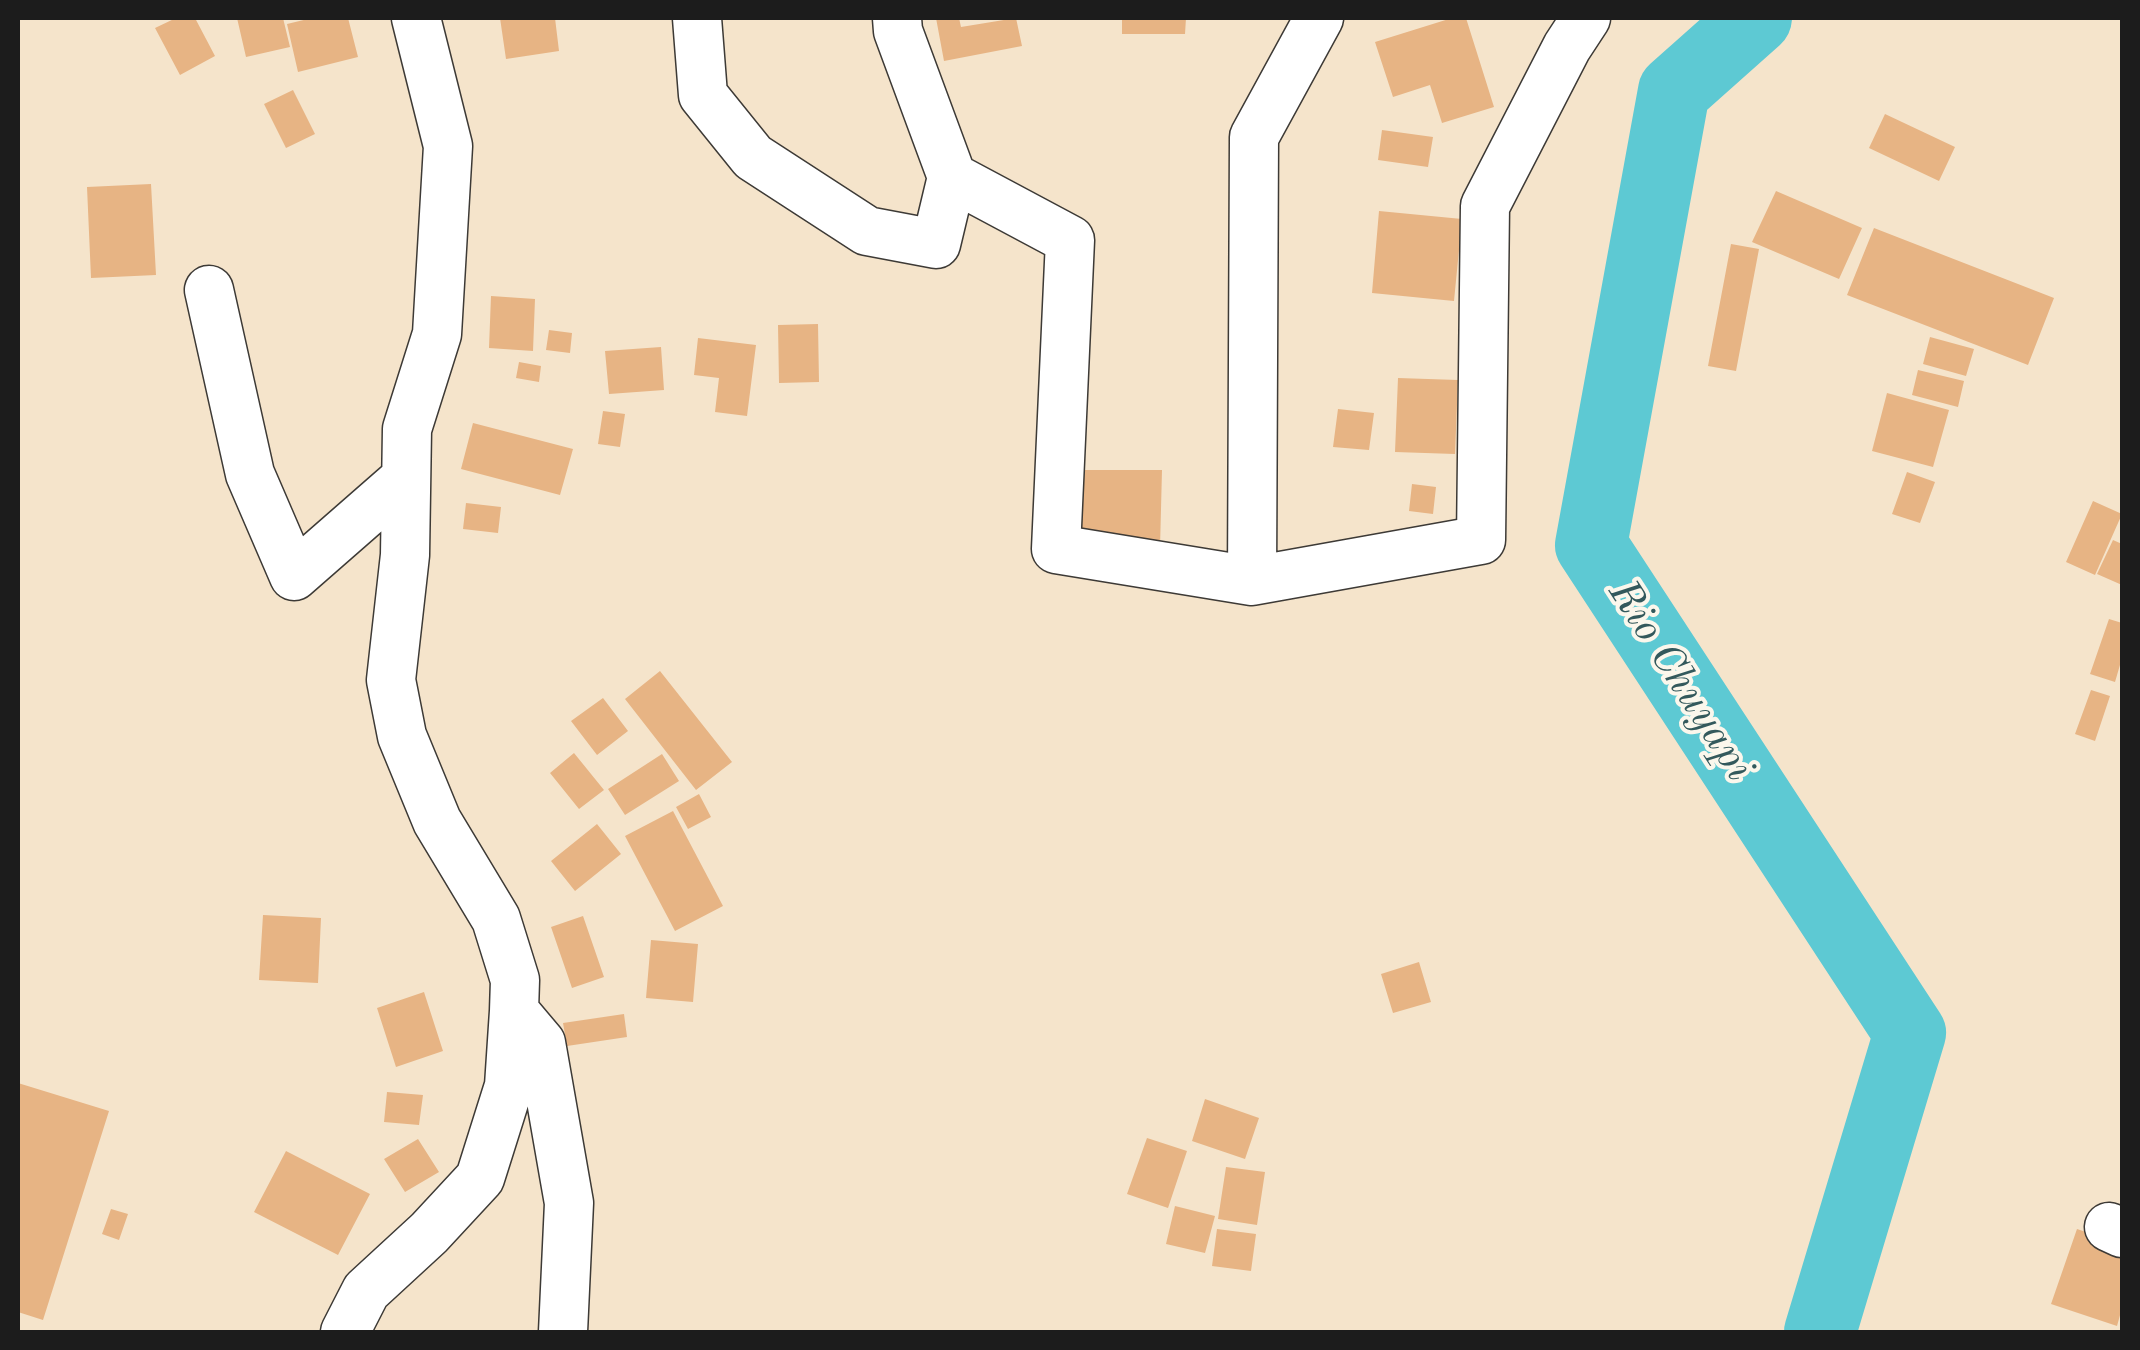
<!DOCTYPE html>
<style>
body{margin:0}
#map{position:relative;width:2140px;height:1350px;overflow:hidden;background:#f5e4cb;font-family:"Old Standard TT",serif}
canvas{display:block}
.frame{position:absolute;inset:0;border:20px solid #1c1c1c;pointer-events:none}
</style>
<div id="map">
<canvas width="2140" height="1350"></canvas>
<div class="frame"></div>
</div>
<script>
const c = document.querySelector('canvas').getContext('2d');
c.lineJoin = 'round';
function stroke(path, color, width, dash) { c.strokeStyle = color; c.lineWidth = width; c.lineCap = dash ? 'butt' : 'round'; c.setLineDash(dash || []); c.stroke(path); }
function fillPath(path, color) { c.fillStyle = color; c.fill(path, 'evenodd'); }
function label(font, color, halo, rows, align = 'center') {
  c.font = font + ' "Old Standard TT",serif'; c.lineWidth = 8; c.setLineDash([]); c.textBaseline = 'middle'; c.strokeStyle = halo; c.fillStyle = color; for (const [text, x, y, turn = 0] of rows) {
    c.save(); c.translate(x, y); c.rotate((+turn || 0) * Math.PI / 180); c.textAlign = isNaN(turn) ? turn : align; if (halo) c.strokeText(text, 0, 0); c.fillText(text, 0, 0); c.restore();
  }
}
const river = new Path2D(`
 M1756,18L1674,91L1591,545L1910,1033L1820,1332`);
const building = new Path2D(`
 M176,18H195L215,56L180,75L155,28Z
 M237,18H283L290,47L246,57Z
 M312,18H348L358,57L298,72L287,24Z
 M500,18H555L559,51L506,59Z
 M936,18H959L961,27L1016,18L1022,46L944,61Z
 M1122,18H1186L1185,34H1122Z
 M1452,18H1466L1494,107L1442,123L1430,85L1393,97L1375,42Z
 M293,90L315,134L286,148L264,104Z
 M1885,114L1955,147L1939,181L1869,148Z
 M1382,130L1433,137L1428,167L1378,160Z
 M151,184L156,275L91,278L87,187Z
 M1776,191L1862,228L1839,279L1752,242Z
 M1379,211L1462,219L1454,301L1372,293Z
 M1874,228L2054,298L2028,365L1847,295Z
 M1731,244L1759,249L1736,371L1708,366Z
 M491,296L535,299L533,351L489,348Z
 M818,324L819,382L779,383L778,325Z
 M549,330L572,333L570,353L546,350Z
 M1930,337L1974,349L1966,376L1923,364Z
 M698,338L756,345L747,416L715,412L719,378L694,375Z
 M661,347L664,390L609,394L605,351Z
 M519,362L541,366L539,382L516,378Z
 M1918,370L1964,381L1958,407L1912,395Z
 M1398,378L1458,380L1455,454L1395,452Z
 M1887,393L1949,410L1933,467L1872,451Z
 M1338,409L1374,413L1369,450L1333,447Z
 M603,411L625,414L620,447L598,444Z
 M473,423L573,449L560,495L461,469Z
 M1077,470H1162L1160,548L1076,547Z
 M1907,472L1935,482L1920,523L1892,514Z
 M1412,484L1436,487L1433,514L1409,511Z
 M2093,501L2122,514L2095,575L2066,562Z
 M466,503L501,507L498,533L463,529Z
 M2113,540L2122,544V585L2097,574Z
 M2109,619L2122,623V658L2115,682L2090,674Z
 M660,671L732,762L696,790L625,699Z
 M2091,690L2110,696L2095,741L2075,734Z
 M603,698L628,731L597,755L571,721Z
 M574,753L604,790L579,809L550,773Z
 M662,754L679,781L625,815L608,789Z
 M699,794L711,817L688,829L676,807Z
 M673,811L723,906L675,931L625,836Z
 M597,824L621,854L575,891L551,861Z
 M263,915L321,918L318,983L259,980Z
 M583,916L604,977L572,988L551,927Z
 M651,940L698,944L693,1002L646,998Z
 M1419,962L1431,1002L1393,1013L1381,974Z
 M424,992L443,1051L396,1067L377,1008Z
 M624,1014L627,1037L567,1046L563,1023Z
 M18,1083L109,1111L43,1320L18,1312Z
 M387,1092L423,1095L419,1125L384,1122Z
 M1205,1099L1259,1118L1245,1159L1192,1141Z
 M1147,1138L1187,1151L1168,1208L1127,1194Z
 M418,1139L439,1172L405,1192L384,1159Z
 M286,1151L370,1194L338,1255L254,1212Z
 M1226,1167L1265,1172L1257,1225L1218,1219Z
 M1175,1206L1215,1216L1205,1253L1166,1244Z
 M111,1209L128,1214L119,1240L102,1234Z
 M1217,1229L1256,1234L1251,1271L1212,1266Z
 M2077,1229L2122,1244V1308L2117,1326L2051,1304Z`);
const street = new Path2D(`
 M697,18L703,95L753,157L867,231L936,244L952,177L898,31L897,18
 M952,177L1070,240L1056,549L1252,581L1254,137L1319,18
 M209,290L250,474L294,576L406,478
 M1252,581L1481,540L1485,206L1567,47L1586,18
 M514,1011L541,1043L569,1203L563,1332
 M2109,1227L2122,1233
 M345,1332L366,1291L429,1233L480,1178L509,1086L514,1011L515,980L496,919L437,821L402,736L391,680L405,555L407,429L437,334L448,146L416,18`);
const waterNames = [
 ["Rio Chuyapi",1680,681,57]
];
stroke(river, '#5dc9d3', 72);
fillPath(building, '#e7b484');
stroke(street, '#3d3a36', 51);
stroke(street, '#fff', 48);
label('italic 42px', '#33595c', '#fbf7ec', waterNames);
</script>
